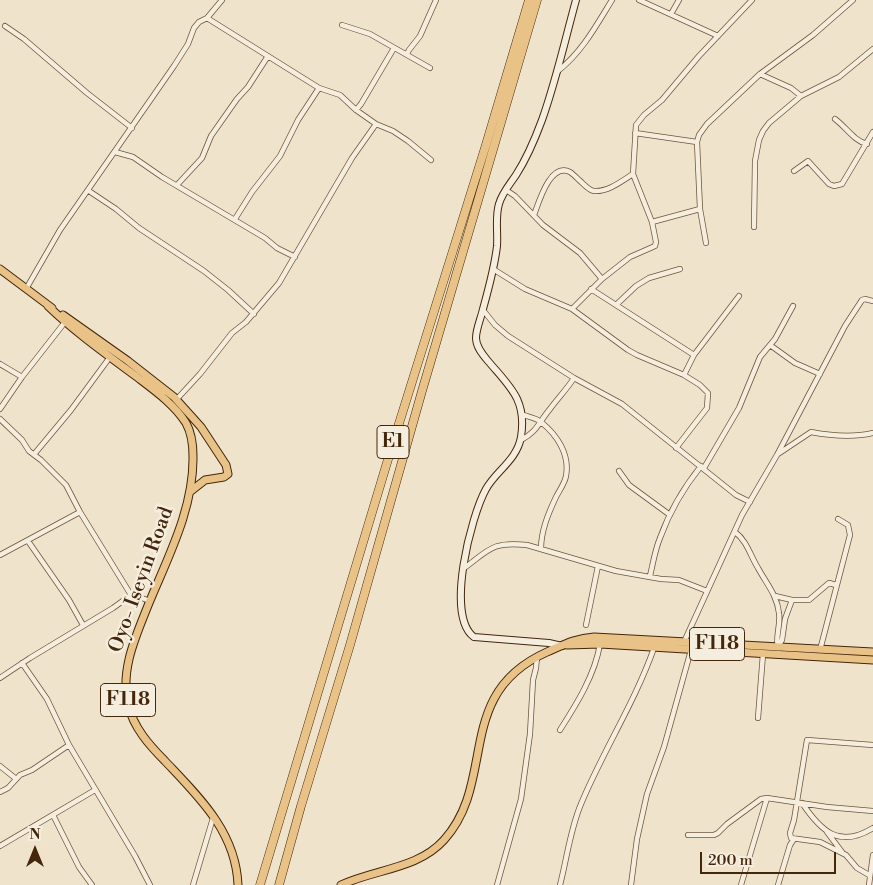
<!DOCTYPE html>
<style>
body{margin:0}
#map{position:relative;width:873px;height:885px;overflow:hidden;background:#f0e3cb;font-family:"Libre Bodoni",serif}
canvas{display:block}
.north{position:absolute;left:10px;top:825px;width:50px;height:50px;-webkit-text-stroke:4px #f5eddd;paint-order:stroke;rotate:0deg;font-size:14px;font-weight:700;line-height:20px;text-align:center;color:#43260c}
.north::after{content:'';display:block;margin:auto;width:18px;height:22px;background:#43260c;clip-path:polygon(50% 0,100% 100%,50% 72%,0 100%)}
.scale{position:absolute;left:700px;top:852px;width:136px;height:22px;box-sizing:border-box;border:2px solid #43260c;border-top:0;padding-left:6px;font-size:15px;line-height:18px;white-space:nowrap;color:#43260c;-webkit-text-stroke:4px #f5eddd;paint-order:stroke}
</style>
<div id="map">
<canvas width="873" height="885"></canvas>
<div class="north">N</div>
<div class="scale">200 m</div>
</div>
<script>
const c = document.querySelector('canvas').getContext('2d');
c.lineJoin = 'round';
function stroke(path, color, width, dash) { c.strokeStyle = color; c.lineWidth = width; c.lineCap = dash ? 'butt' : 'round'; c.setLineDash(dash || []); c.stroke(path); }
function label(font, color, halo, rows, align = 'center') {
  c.font = font + ' "Libre Bodoni",serif'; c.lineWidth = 5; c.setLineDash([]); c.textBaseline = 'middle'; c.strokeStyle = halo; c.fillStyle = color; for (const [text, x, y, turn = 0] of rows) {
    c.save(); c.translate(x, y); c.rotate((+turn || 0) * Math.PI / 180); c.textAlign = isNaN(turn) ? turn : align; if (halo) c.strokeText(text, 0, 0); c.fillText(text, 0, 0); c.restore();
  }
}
const street = new Path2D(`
 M639,0L718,36
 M671,14L679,0
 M207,18L319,88L340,95L356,110L376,124L393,131L408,141L431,160
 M342,25L370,34L430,68
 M5,26L24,39L87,93L132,128
 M407,54L409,50L420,36L436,0
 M558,71C582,52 596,26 612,0
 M760,74L791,88L801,96
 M356,110L361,104L394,48
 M835,119C846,127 854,141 867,144
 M635,133L697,142
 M115,152L133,157L162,177L265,238L277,248L295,257
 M794,171L808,161L829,184L834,186L842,184L873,132
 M177,185L202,158L211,136L237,99L248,87L268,56
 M506,190L515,196L543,225L580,253L602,279
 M89,191L116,209L139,228L204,271L228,290L254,314
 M534,215C539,202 550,162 570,172C573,174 576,177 579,180C583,183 588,190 594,191C608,192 622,181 633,174
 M235,219L252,192L280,156L298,120L319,88
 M652,222L700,209
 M754,227L755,161L759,140L763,131L769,123L801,96L839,77L873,49
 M706,243L700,209L697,142L699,135L707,124L760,74L813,35L853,0
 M493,269L525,289L572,309L628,350L637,355L684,375L700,385L708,393L707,408L676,448
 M26,289L60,230L174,66L188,44L194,28L199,22L207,18L222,0
 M591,289L694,355
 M616,305L636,286L649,278L680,269
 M572,309L602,279L630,257L655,246L656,242L652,222L633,174L636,125L644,115L662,100L699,56L752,0
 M483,310L495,325L508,336L574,378L622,404L736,495L750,502
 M770,345L795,363L820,374
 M0,364L22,377
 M684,375L694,355L739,296
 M176,400L200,374L232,333L246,322L279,283L352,158L376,124
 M0,409L22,377L65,322
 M523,415C529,417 536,418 541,422C557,435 570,454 566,476C565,483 559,491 556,497C548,514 541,531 541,549
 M0,419L22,440L29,451L41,460L66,485L80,512L131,595
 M521,440C537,432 539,422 550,409C558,398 567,389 574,378
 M36,452L71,410L110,357
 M778,454L811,432C832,436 852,438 873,433
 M704,468L739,408L760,357L775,339L793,306
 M619,471L629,485L670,515
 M735,532C747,541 750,555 758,568C766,583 777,595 779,613C781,625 775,636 778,648
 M28,541L69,600L83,625
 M0,555L80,512
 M463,569C489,550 492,541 527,545L616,571L661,579L679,580L707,591
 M650,576C653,563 655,550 660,538C669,513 685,486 701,466
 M775,596L792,600H809L829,583L836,585
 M586,625L598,566
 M684,642L742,515L777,455L845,326L862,300L865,299L873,301
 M778,647L782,640L785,619L792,600
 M820,650L850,535L848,525L838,519
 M22,663L47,699L69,745L135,856L150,885
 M0,678L30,658L113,608L131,595L139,597L150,601
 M758,718L763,654
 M560,730C576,705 595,675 600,644
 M0,766L15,778
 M0,792L8,788L20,775L32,770L69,745
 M802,803C821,831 839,849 873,828
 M53,815L79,867L92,885
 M827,832L842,852
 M688,835H714L718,833L727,824L761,799L767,798L827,807L873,811
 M0,846L95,790
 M869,875L857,868L846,855L820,842L791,838L790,833L794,820L807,740L873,745
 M193,885L213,818
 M497,885L521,799L530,734L533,680L536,668L537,657
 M560,885C567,858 570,830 581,804C603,751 635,702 654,648
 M631,885L637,839L647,794L664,747L691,650
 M741,885L767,798
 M778,885L790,845L794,839
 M869,885L873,855`);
const secondary = new Path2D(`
 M562,646L549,643L474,637C445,616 471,516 486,489C496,471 517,460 521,437C527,400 510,387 488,361C483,355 476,347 476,338C476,329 481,318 483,309C488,291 495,264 497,246C498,232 495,217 499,204C502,193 510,184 516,175C527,158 535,139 542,120C556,81 565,40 576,0`);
const primary = new Path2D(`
 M0,269L52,308
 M48,306C75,332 106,354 137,377C154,390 174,404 186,423C191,432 193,446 193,456C194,508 168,557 149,603C136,636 120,669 128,705C134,728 149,745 165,761C199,797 236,832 238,885
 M63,315L128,361L174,397L201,427L226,465L228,474L224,477L205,480L191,491
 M567,645L600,644L873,660
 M341,885C375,869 418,869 444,840C498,780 453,694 547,652C563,645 576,638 594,637L873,652`);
const highway = new Path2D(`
 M260,885L392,446L485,148L529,0
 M279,885L301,806L350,645L422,391L537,0`);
const shields = [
 [393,442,32],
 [717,644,55],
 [128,700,55]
];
const shieldNames = [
 ["E1",393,442],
 ["F118",717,644],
 ["F118",128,700]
];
const streetNames = [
 ["Oyo- Iseyin Road",142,580,-70]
];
stroke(street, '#6e553c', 6);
stroke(secondary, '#43260c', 8);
stroke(primary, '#43260c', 9);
stroke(highway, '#43260c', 9);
stroke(street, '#f5eddd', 4.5);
stroke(secondary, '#f5eddd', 6);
stroke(primary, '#e8c286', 7);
stroke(highway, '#e8c286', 8);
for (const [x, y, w] of shields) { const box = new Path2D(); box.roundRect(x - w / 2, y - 16.5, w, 33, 4); c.fillStyle = '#f5eddd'; c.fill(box); stroke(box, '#43260c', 1); }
label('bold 19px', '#43260c', null, shieldNames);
label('20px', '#43260c', '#f5eddd', streetNames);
</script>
